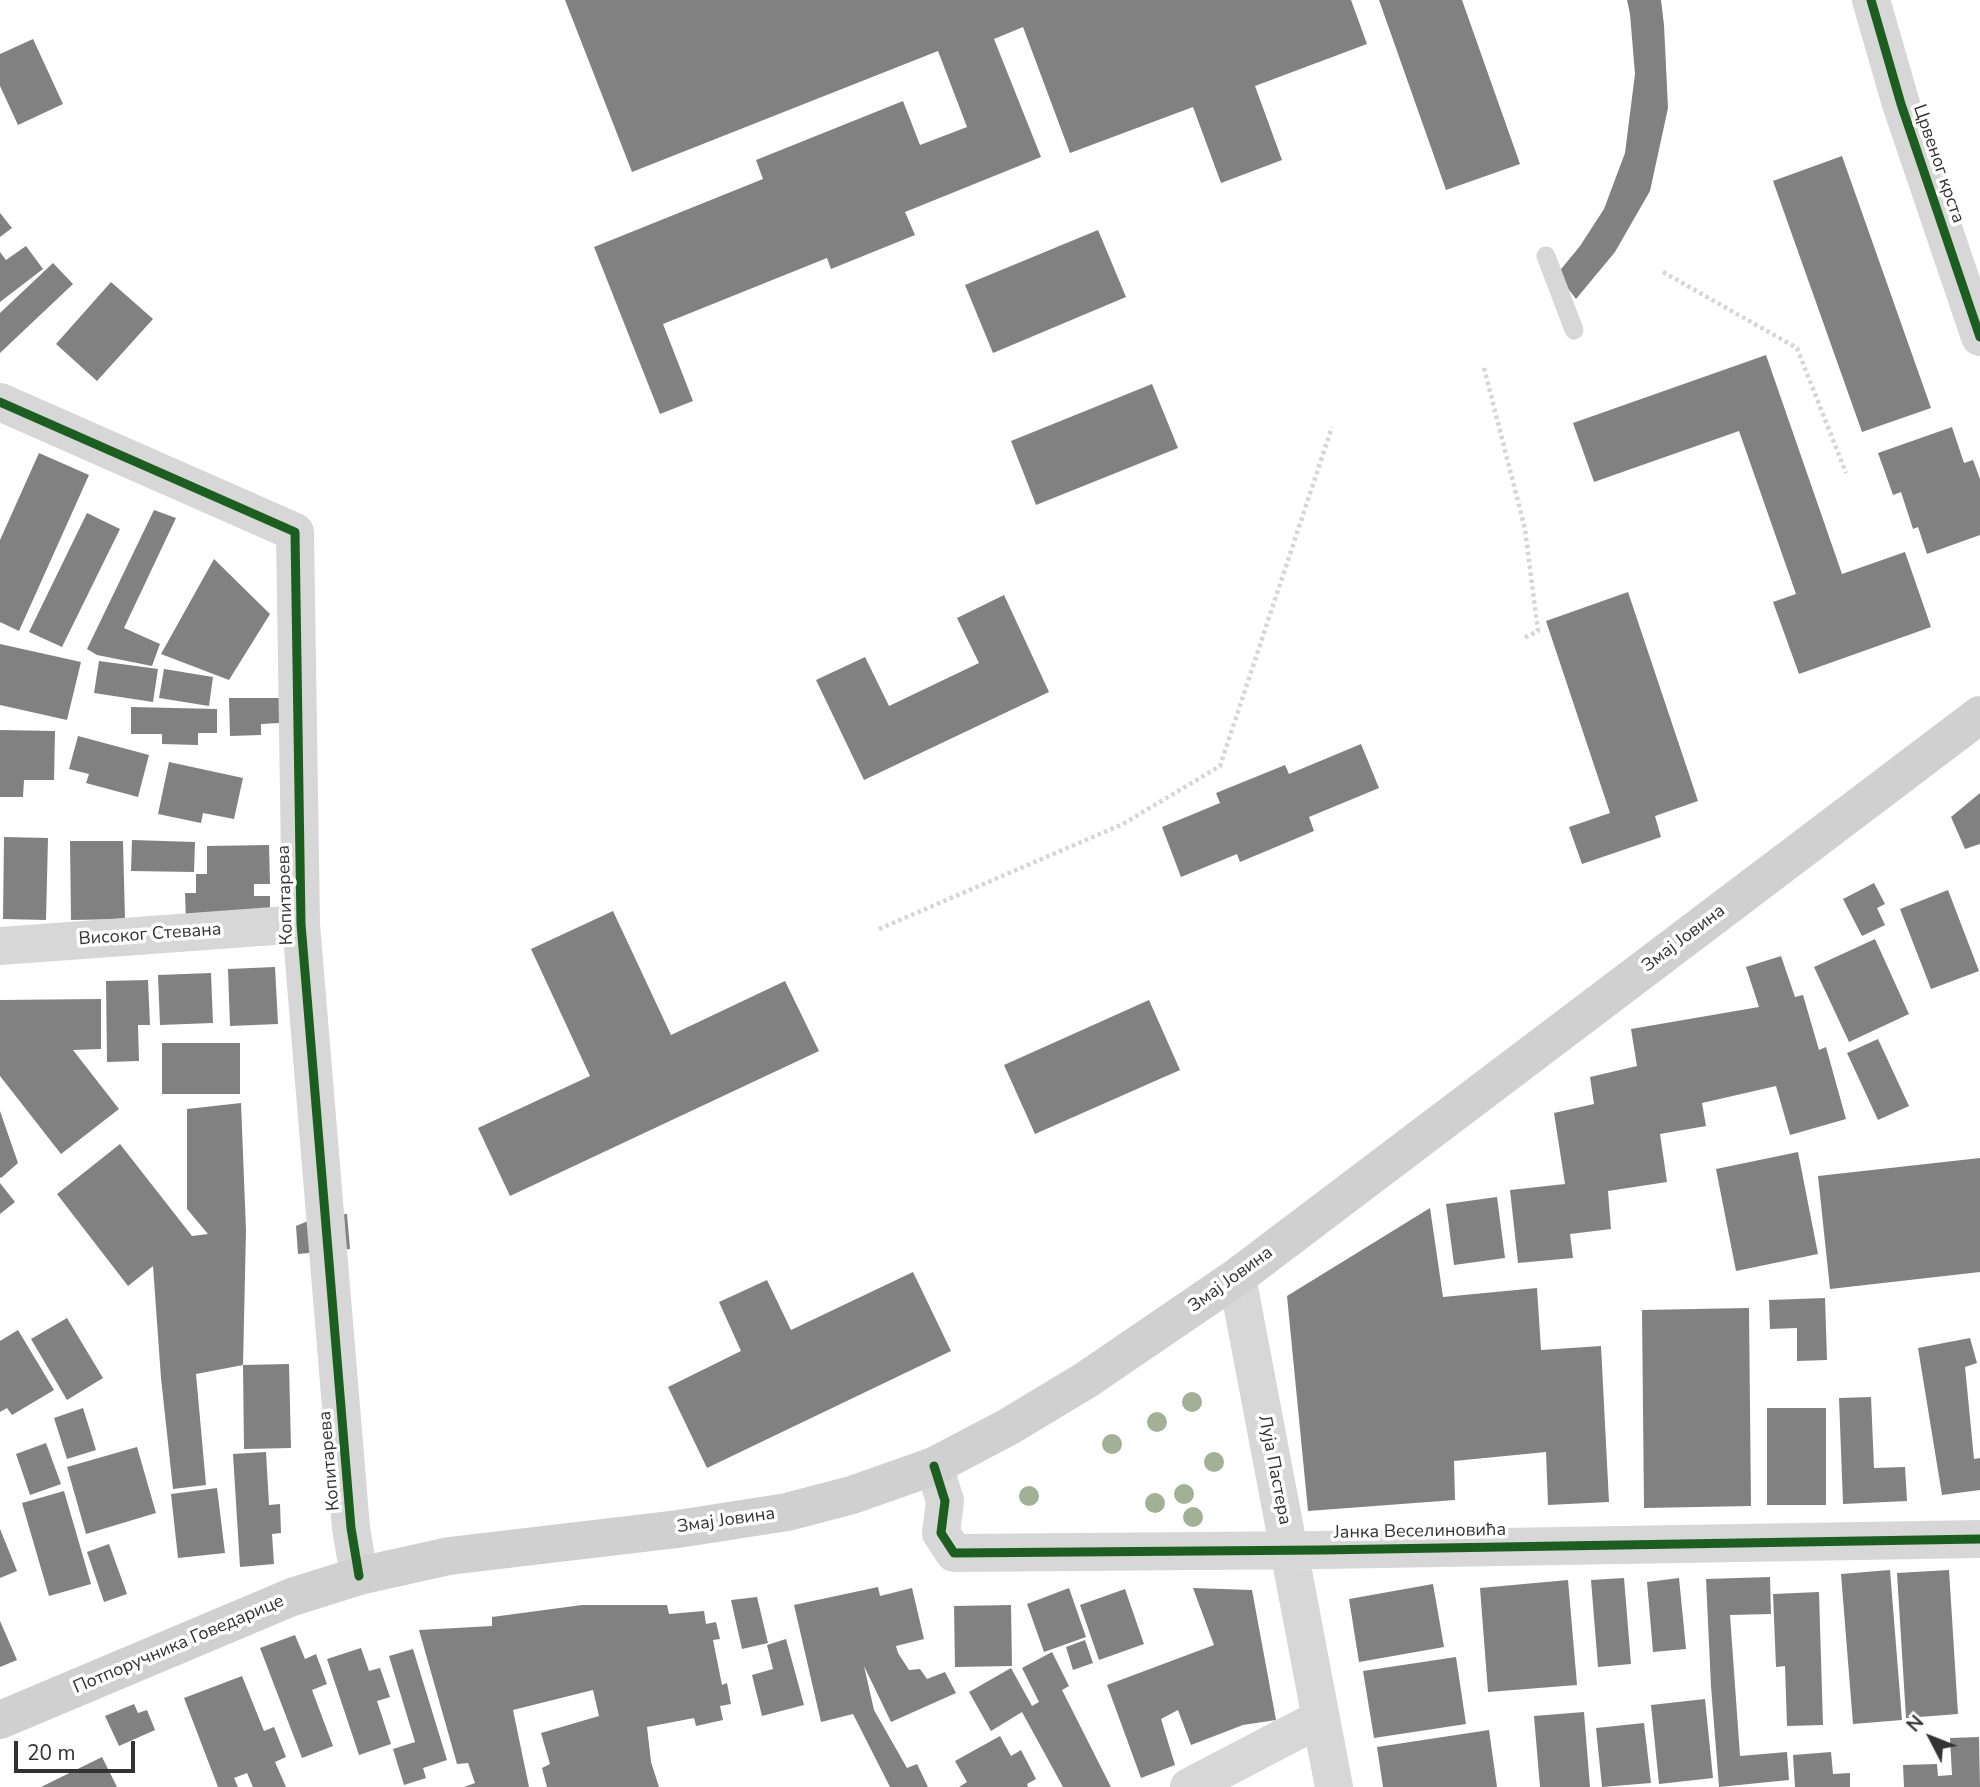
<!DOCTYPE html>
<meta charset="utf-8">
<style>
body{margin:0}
#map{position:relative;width:1980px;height:1787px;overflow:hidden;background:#fff;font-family:"Nunito Sans",sans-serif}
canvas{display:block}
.north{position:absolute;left:1896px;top:1703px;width:70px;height:70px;-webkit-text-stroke:5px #fff;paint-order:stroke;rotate:312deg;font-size:19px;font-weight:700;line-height:28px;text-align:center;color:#333}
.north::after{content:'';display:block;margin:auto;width:24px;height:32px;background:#333;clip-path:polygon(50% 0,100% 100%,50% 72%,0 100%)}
.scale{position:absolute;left:14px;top:1741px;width:121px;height:32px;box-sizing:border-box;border:4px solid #333;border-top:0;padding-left:9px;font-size:21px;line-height:24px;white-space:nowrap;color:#333;-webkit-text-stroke:5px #fff;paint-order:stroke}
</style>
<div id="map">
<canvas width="1980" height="1787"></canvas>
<div class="north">N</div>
<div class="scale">20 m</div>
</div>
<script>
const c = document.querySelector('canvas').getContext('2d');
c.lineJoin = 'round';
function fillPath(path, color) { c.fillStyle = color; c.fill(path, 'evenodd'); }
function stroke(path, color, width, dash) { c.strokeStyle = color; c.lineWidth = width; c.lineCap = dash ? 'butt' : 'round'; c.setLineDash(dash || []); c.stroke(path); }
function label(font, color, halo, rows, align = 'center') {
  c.font = font + ' "Nunito Sans",sans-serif'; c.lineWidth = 7; c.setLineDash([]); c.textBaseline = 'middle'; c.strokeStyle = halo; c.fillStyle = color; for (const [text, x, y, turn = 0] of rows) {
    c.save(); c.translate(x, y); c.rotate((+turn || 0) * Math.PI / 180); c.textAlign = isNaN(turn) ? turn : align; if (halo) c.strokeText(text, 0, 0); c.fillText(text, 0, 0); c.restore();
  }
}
const building = new Path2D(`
 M565,0H1351L1367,44L1255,86L1282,160L1221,183L1193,107L1070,153L1023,27L994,39L1041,157L905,212L915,235L831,269L827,258L663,324L693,401L660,414L594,247L763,179L756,160L903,101L920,145L967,127L938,51L632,172Z
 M1379,0H1462L1520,164L1446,190Z
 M1627,0H1661L1664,25L1668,108L1650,191L1615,252L1576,299L1557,274L1580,246L1604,209L1625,153L1635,74L1630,14Z
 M33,39L63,104L18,125L0,86V54Z
 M1842,156L1931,408L1862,432L1773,181Z
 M0,213L12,228L0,237Z
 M1098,230L1126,297L993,353L965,285Z
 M26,246L43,269L0,302V252L6,260Z
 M53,263L73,284L0,353V313Z
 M111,282L153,319L97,381L56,344Z
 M1766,355L1842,574L1905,552L1931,627L1799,674L1773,602L1796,594L1739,431L1594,482L1573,423Z
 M1152,384L1178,448L1036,505L1011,441Z
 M1952,427L1964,463L1973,460L1980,479V535L1927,554L1918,527L1913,529L1901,492L1893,495L1878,453Z
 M39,453L89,475L19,631L0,622V540Z
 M154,510L176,518L124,628L160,644L152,666L97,655L87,649Z
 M87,513L120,529L62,647L29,632Z
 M214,559L270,614L229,680L161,654Z
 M1628,592L1698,801L1655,816L1661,837L1582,864L1569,827L1610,813L1546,621Z
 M1004,595L1049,692L864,780L816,680L865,657L889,706L979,663L957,618Z
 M0,644L81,662L67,720L0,705Z
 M99,661L158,669L153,702L94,693Z
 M164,669L213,677L209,706L159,698Z
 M229,698H280V723L261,724V735L230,736Z
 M131,707L217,709V733H198V745L162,744V734H131Z
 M0,730L55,731L54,780H24L23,797H0Z
 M78,736L149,755L138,797L86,783L89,774L69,769Z
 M1361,744L1379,788L1309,817L1314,831L1240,862L1237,854L1181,877L1162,827L1220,803L1216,793L1285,765L1289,774Z
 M169,762L243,778L234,819L203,813L201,823L158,814Z
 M1980,793V844L1965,849L1951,817Z
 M4,837L48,838L46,920L3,919Z
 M132,840L195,842L194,872L131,871Z
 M70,841H123L125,919L71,920Z
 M269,845L270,884H254V896H270V918L186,920L185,893H196V874H207V846Z
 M1874,883L1885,904L1877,908L1885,925L1862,936L1843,899Z
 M1948,890L1979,971L1931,989L1900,909Z
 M613,911L671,1035L785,981L819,1051L510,1196L478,1128L590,1076L531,949Z
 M1875,939L1909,1014L1849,1042L1814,967Z
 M1781,956L1795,997L1803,995L1819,1050L1826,1047L1846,1119L1790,1135L1776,1086L1702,1103L1706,1126L1660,1134L1667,1182L1608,1191L1611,1229L1570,1234L1573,1258L1518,1263L1510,1190L1565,1184L1554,1113L1594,1104L1590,1077L1637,1066L1631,1029L1759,1007L1746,967Z
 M275,967L278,1024L230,1026L228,969Z
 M211,973L213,1023L160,1025L158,975Z
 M148,980L150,1025H138L139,1061L107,1062L106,981Z
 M101,999V1049L73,1050L119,1109L61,1154L0,1076V1000Z
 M1149,1000L1180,1070L1035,1134L1004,1065Z
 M1878,1039L1909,1106L1878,1120L1847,1053Z
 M162,1043H240V1094H162Z
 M241,1103L246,1230L243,1365L196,1374L206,1485L173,1489L161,1378L153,1266L128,1286L57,1194L120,1144L192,1236L208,1234L187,1209V1109Z
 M0,1111L18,1163L1,1178L0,1177Z
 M1798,1152L1818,1254L1736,1271L1716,1169Z
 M1980,1158V1272L1830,1289L1818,1176Z
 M0,1183L15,1202L0,1214Z
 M1497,1197L1505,1258L1454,1265L1446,1204Z
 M1430,1208L1443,1297L1537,1288L1541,1350L1601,1346L1609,1502L1548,1505L1546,1452L1454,1461L1455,1500L1308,1511L1287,1296Z
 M347,1214L350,1249L298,1254L296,1226L320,1216Z
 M913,1272L951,1351L707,1468L668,1387L741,1351L719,1302L767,1280L791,1330Z
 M1825,1298L1827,1360L1797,1361V1328L1770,1329L1769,1300Z
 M1749,1308L1751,1506L1644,1508L1642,1310Z
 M67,1318L103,1378L67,1400L31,1339Z
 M18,1330L54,1390L12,1415L7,1408L0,1412V1341Z
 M1970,1338L1977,1363L1965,1367L1974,1459L1980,1458V1490L1942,1495L1918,1348Z
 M289,1364L291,1448L244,1449L243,1365Z
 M1871,1397L1874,1468L1905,1467L1907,1501L1843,1504L1839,1398Z
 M83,1408L96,1450L67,1459L54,1418Z
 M1767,1408H1826V1505H1767Z
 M46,1443L61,1484L30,1495L16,1454Z
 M137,1447L156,1513L86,1534L67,1467Z
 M266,1452L269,1505L280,1504L281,1533L272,1534L274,1564L240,1567L233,1454Z
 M217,1488L225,1553L178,1558L171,1494Z
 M64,1491L91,1584L49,1596L22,1503Z
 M0,1529L17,1571L0,1578Z
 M109,1544L127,1594L104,1602L87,1552Z
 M1890,1570L1902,1720L1853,1724L1841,1574Z
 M1949,1570L1958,1714L1906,1718L1897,1573Z
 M1770,1577L1771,1614L1730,1615L1740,1756L1787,1752L1789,1780L1719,1787L1711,1686L1706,1579Z
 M1624,1578L1631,1664L1598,1667L1591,1580Z
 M1679,1578L1686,1649L1653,1652L1647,1582Z
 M1568,1580L1577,1685L1488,1692L1480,1588Z
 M1433,1584L1444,1647L1359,1662L1349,1599Z
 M878,1587L880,1596L912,1588L924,1639L896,1646L898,1653L909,1670L920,1669L927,1679L945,1672L956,1693L891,1722L864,1666L874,1710L907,1768L917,1764L928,1787H890L853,1714L821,1722L794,1605Z
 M1069,1588L1086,1637L1044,1652L1027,1604Z
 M1193,1588L1252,1590L1276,1720L1243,1725L1191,1745L1178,1710L1161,1719L1175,1765L1141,1778L1107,1685L1214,1645Z
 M1125,1589L1144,1644L1099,1660L1080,1605Z
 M1819,1592L1823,1725L1787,1726L1785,1666L1776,1667L1773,1594Z
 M757,1597L768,1643L742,1649L731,1600Z
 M582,1605H667L669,1614L704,1611L706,1624L716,1622L720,1639L713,1640L722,1685L727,1683L731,1704L720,1706L723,1720L696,1726L694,1718L647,1727L651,1762L659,1787H547L542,1768L550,1764L541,1733L599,1716L593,1690L513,1710L529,1787H464L475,1783L468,1763L457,1764L419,1630L492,1626V1617Z
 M1011,1605L1012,1666L955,1667L954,1606Z
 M0,1621L17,1660L0,1667Z
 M295,1635L305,1659L316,1654L327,1684L312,1690L333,1746L302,1758L260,1648Z
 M786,1639L804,1705L762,1716L752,1675L773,1669L767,1645Z
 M1085,1640L1093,1663L1073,1670L1066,1647Z
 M361,1648L369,1671L380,1668L390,1697L377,1701L391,1744L359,1755L327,1659Z
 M413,1649L447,1760L423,1768L426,1778L404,1785L393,1749L415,1742L389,1656Z
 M1052,1652L1069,1686L1062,1690L1111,1787H1063L1022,1712L991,1731L969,1692L1011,1668L1032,1706L1039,1702L1022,1668Z
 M1456,1657L1466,1724L1374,1738L1363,1671Z
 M242,1676L264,1731L274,1727L286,1757L275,1762L286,1787H253L247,1773L234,1778L238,1787H218L184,1698Z
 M1705,1699L1713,1778L1659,1784L1651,1705Z
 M134,1704L138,1713L147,1710L155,1730L119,1746L105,1716Z
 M1584,1712L1590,1787H1540L1534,1716Z
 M1644,1723L1651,1783L1602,1787L1596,1728Z
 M1489,1730L1497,1787H1383L1377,1747Z
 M1000,1736L1011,1756L1021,1750L1036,1779L1027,1784L1028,1787H959L967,1782L955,1761Z
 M1979,1737L1980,1787H1904L1903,1765L1937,1764L1938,1776L1952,1775L1950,1738Z
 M1831,1752L1833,1774L1850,1773V1787H1795L1793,1755Z
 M102,1757L117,1787H41Z`);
const path = new Path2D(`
 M1663,272L1797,348L1846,473
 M1484,368L1525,529L1538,631L1522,639
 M879,929L1123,824L1220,766L1332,427`);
const lane = new Path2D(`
 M1546,256L1574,330`);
const street = new Path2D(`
 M1871,0L1901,104L1980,337
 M0,402L295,532L301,924L351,1528L359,1576
 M0,946L301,924
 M1237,1277L1334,1787
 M934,1466L945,1501L941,1533L954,1553L1321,1550L1980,1539
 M1189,1787L1321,1718`);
const secondary = new Path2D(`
 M0,1720L292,1597L359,1576L449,1556L678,1529L787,1512L852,1495L934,1466L1008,1427L1086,1380L1237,1277L1980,715`);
const cycleway = new Path2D(`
 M1871,0L1901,104L1980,337
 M0,402L295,532L301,924L351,1528L359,1576
 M934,1466L945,1501L941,1533L954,1553L1321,1550L1980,1539`);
const trees = [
 [1192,1402],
 [1157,1422],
 [1112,1444],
 [1214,1462],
 [1184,1494],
 [1029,1496],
 [1155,1503],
 [1193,1517]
];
const streetNames = [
 ["Црвеног крста",1938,164,71],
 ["Копитарева",286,895,-92],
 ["Високог Стевана",150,935,-4],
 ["Змај Јовина",1684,939,-37],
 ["Змај Јовина",1231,1280,-36],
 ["Копитарева",330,1461,-95],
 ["Луја Пастера",1274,1470,79],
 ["Змај Јовина",726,1521,-8],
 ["Јанка Веселиновића",1420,1532,-1],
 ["Потпоручника Говедарице",179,1645,-23]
];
fillPath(building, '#818181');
stroke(path, '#d6d6d6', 4.5, [3.5, 3.5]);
stroke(lane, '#d7d7d7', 19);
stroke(street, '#d7d7d7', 38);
stroke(secondary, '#d0d0d0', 38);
stroke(cycleway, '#1b5e20', 9);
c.fillStyle = '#a2b095';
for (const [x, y] of trees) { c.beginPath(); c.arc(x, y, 10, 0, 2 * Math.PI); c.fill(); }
label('18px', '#333', '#fff', streetNames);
</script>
